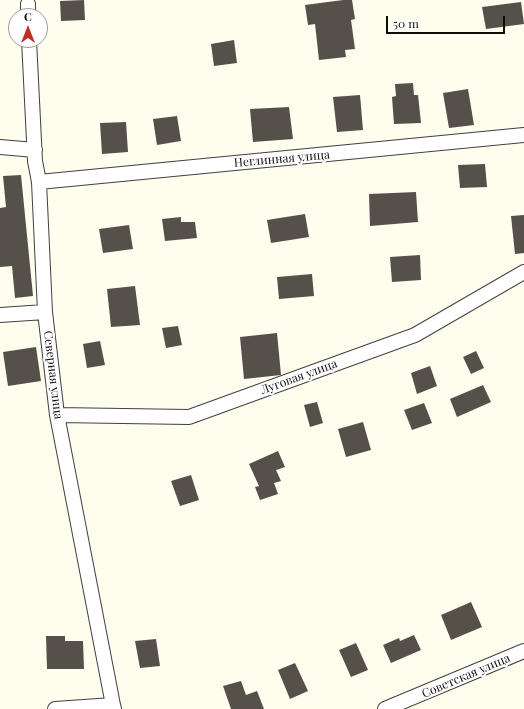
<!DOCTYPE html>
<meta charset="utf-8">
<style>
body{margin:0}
#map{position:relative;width:524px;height:709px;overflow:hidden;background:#fffdee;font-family:"Playfair Display",serif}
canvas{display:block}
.north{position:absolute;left:8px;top:8px;width:40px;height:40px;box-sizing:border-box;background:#fff;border:1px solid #9e9e9e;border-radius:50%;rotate:0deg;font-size:11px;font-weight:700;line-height:16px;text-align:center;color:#0d0d0d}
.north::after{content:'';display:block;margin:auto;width:14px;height:18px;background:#bc2e26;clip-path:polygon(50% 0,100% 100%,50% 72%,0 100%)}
.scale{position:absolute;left:386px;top:16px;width:119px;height:18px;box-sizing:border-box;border:2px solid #0d0d0d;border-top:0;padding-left:5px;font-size:12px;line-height:14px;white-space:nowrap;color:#0d0d0d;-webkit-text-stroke:3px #fff;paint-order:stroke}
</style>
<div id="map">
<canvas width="524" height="709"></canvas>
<div class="north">С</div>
<div class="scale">50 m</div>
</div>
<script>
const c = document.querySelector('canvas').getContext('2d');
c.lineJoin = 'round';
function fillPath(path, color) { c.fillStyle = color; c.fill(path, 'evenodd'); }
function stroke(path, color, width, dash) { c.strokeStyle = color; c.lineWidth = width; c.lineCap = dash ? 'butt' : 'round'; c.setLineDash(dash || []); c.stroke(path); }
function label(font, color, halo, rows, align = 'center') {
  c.font = font + ' "Playfair Display",serif'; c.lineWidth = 4; c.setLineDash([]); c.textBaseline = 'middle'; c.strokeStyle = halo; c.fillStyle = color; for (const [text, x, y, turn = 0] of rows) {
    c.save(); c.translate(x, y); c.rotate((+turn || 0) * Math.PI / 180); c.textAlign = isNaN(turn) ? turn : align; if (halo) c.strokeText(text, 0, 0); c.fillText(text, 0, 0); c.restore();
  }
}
const building = new Path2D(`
 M84,0L85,20L61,21L60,1Z
 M343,0H352L355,19L351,20L355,49L345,50L346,57L319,60L315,24L308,25L305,5Z
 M521,2L524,24L486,29L482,7Z
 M234,40L237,63L214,66L211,44Z
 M413,83L414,95H418L421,123L394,124L392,97L396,96L395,84Z
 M468,89L474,125L449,128L443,93Z
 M360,95L363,130L337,132L333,97Z
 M289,107L293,139L253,142L250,109Z
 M177,116L181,141L157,145L153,119Z
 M126,122L128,152L102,154L100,123Z
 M485,164L487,187L460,188L458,165Z
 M21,175L33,296L15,298L12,266L0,267V208L6,207L3,176Z
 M416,192L418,222L370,226L369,194Z
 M305,214L309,237L271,243L267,220Z
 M524,215V253L515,254L511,216Z
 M181,217V222H195L197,238L165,241L162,219Z
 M129,225L133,249L103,253L99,229Z
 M420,255L421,280L392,282L390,257Z
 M312,274L314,296L279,299L277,277Z
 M135,286L140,325L111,327L107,289Z
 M178,326L182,345L166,348L162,328Z
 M277,333L281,375L244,379L240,337Z
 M100,341L105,365L87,368L83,344Z
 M36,347L41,381L8,386L3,352Z
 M476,351L484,368L471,374L463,357Z
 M430,366L437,386L417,394L411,373Z
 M483,385L491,402L457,417L450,399Z
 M317,402L323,423L310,427L304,405Z
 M424,403L432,423L412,430L404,410Z
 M363,422L371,450L346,457L338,429Z
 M278,451L285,467L276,470L281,481L274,483L278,494L260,500L255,487L259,486L249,464Z
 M191,475L199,500L180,506L171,481Z
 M471,602L482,627L451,640L441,615Z
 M414,635L421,650L391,663L383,645L399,638L400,641Z
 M46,636H65V641H83L84,669H47Z
 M156,639L160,666L140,668L135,641Z
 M356,643L368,670L351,677L339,650Z
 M295,663L308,691L290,699L278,670Z
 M241,681L246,695L257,691L264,709H231L223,686Z`);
const minor = new Path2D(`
 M28,4V16
 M29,40L35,161L39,182L45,312L57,415L113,705
 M0,147L35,150
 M39,182L524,135
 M0,315L45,312
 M57,415L189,417L415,335L524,272
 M55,709L113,705L114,709
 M385,709L524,651`);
const streetNames = [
 ["Неглинная улица",282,159,-5],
 ["Северная улица",53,375,83],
 ["Луговая улица",299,377,-20],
 ["Советская улица",466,676,-23]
];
fillPath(building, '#56504a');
stroke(minor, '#404040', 16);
stroke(minor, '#fff', 14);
label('12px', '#0d0d0d', '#fff', streetNames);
</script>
